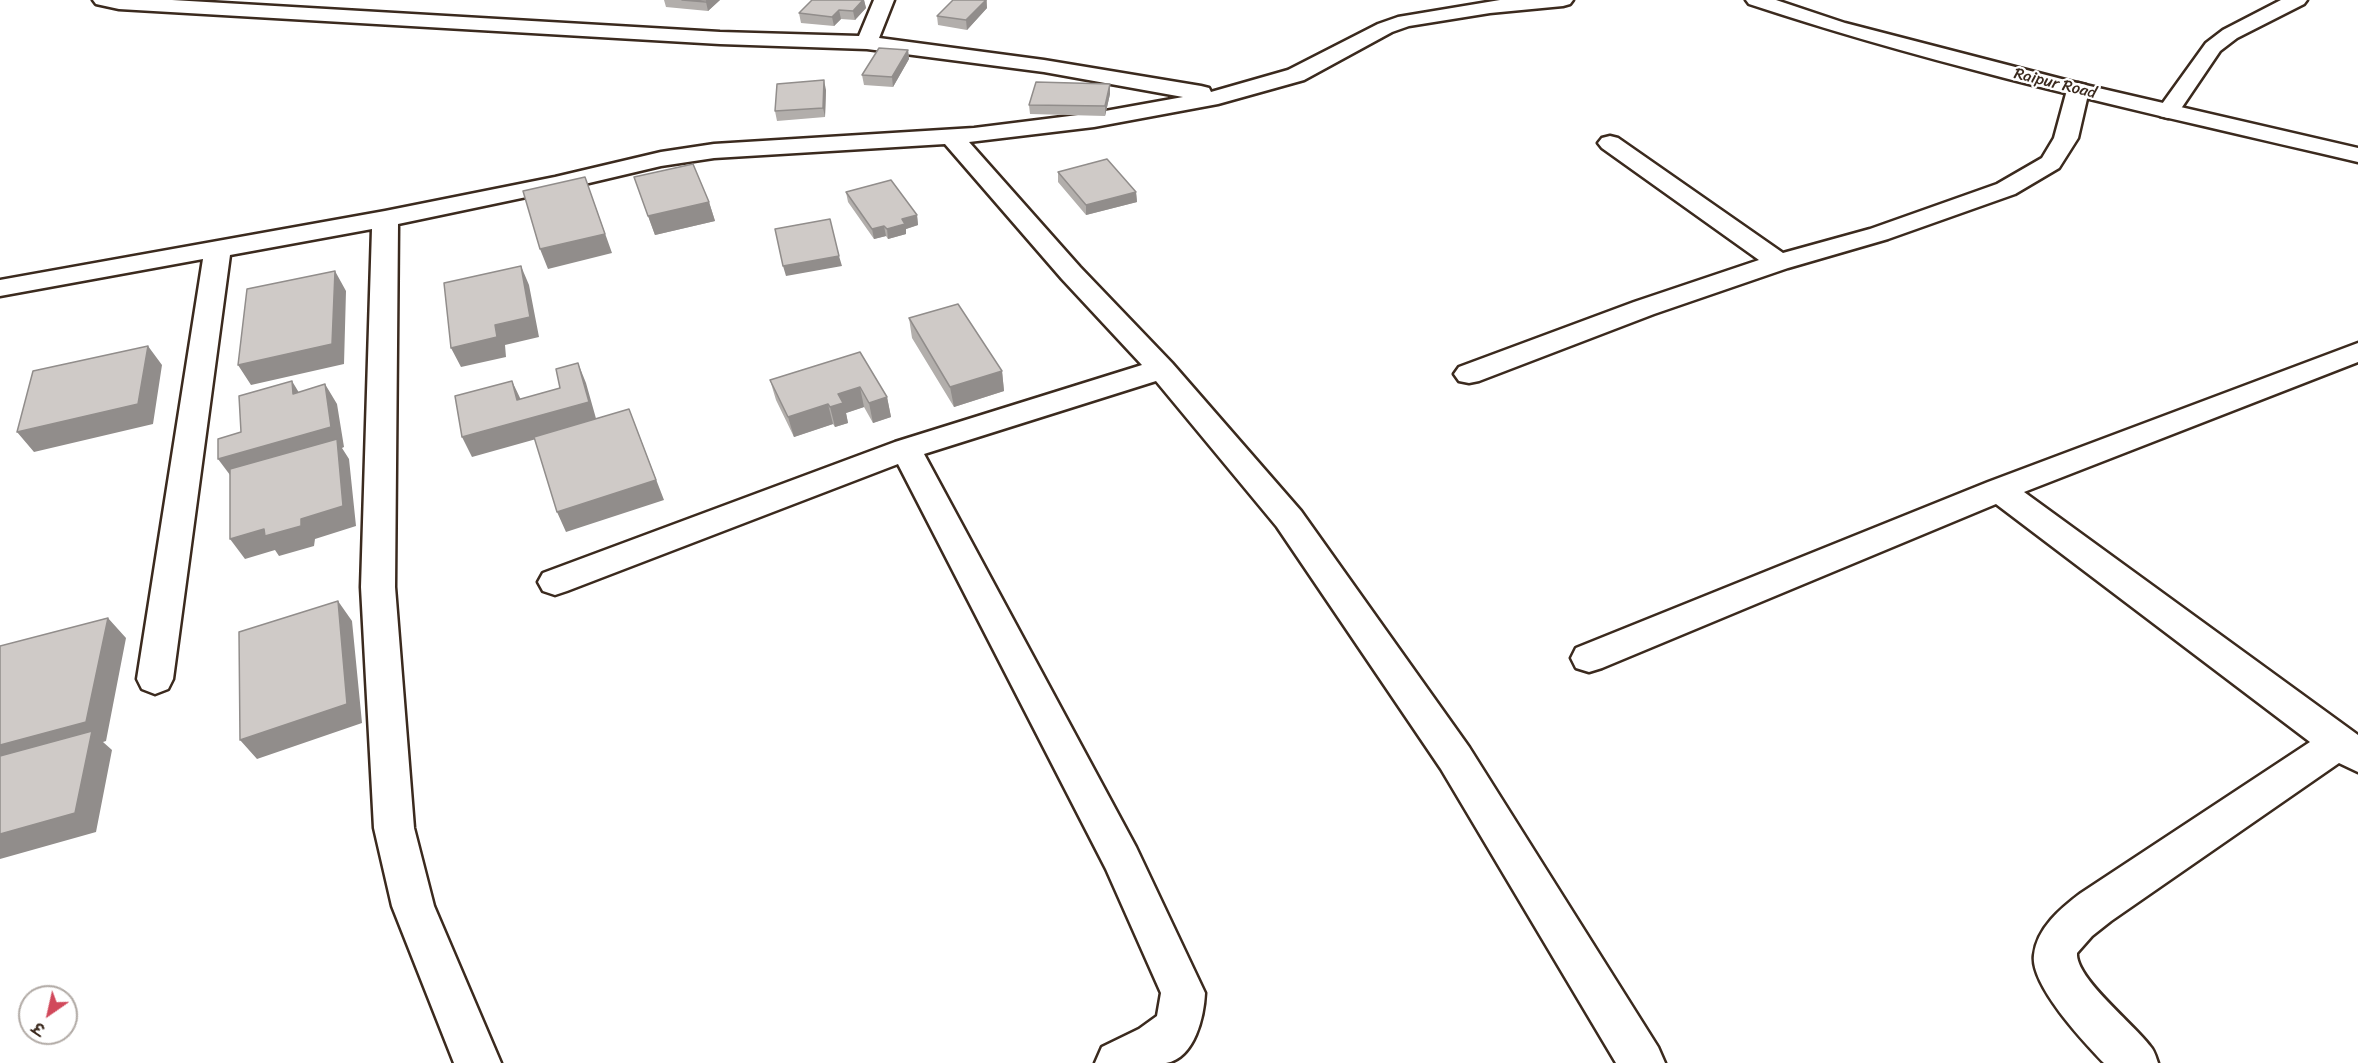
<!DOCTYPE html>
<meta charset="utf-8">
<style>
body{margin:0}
#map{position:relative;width:2358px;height:1063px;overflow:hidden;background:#fff;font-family:Sriracha,"Playpen Sans Deva",sans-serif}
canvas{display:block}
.north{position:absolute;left:18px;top:985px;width:60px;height:60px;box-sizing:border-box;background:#fff;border:2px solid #b1aaa5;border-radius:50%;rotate:214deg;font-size:16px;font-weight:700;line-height:24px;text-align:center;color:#3b2a1e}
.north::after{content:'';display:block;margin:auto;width:21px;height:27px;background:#d1495b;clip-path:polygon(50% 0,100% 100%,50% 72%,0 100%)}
</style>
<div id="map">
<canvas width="2358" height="1063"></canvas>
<div class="north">उ</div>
</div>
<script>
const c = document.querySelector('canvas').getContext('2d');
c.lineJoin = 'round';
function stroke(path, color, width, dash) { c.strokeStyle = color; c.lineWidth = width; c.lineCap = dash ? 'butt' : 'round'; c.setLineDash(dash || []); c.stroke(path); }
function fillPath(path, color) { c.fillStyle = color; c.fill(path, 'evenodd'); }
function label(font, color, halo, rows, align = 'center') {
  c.font = font + ' Sriracha,sans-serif'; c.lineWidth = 4.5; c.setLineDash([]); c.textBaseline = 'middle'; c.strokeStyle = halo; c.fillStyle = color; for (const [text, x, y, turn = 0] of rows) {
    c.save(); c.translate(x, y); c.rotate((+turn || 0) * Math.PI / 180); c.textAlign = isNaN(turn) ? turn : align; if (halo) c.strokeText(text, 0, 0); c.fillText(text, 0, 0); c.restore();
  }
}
const minor = new Path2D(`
 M93,0H172L720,32L859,36L874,0H894L879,38L1044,60L1201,86L1209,88L1211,92L1288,70L1378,24L1398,17L1500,0H1573L1570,4L1563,6L1490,13L1409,26L1392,32L1304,80L1218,104L1094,127L969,142L1080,267L1172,363L1301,511L1469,747L1658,1047L1665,1063H1616L1441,769L1277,527L1156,381L924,454L1136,847L1205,993C1204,1016 1195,1058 1166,1063C1144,1063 1118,1063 1095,1063L1102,1047L1139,1029L1157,1016L1161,993L1106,869L898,464L567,591L555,595L543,591L538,582L543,573L895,442L1142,365L1062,279L945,144L714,158L661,166L555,191L398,224L395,587L414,828L434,906L501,1063H454L392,906L374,828L361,587L372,229L230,255L173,679L168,689L155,694L142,689L137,679L203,259L0,296V280L385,211L555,177L661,152L714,144L974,128L1094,113L1183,97L1044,72L867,49L720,44L119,9L96,4Z
 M2281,0H2307L2304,4L2237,38L2220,51L2176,116L2168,118L2160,116L2157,111L2206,43L2223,30Z
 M2078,83L2086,85L2089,90L2078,138L2059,168L2015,194L1888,239L1788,268L1654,314L1479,381L1469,383L1459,381L1454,374L1459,367L1634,302L1759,260L1602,148L1598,143L1602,138L1610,136L1618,138L1783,253L1870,229L1997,184L2042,158L2054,138L2067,90L2070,85Z
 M2358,343V362L2024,492L2358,735V772L2339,763L2111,921L2092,936L2077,953C2075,978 2135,1025 2150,1046C2154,1050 2156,1057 2158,1063H2104C2084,1042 2030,985 2034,955C2037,928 2061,908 2081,893L2310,742L1996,504L1602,668L1589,672L1576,668L1571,658L1576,648L1988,482Z`);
const major = new Path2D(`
 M1746,0H1776L1845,23L2081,84L2358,148V162C2154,114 1948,70 1749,4Z`);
const wall = new Path2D(`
 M664,0H720L708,11L666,7Z
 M812,0H864L866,8L855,20L841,19L834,26L801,23L799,13Z
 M953,0H987V8L967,30L938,25L937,16Z
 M908,50L909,59L893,87L864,85L862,75Z
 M826,90L825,117L777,121L775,111Z
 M1110,94L1105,116L1030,114L1029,105Z
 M1058,172L1136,192L1137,202L1086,215L1058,182Z
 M634,177L709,202L715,221L655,235Z
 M846,192L917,215L918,225L906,229V234L888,239L886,236L874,239L848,202Z
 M909,318L1002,371L1004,391L954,407L912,338Z
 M860,352L887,397L891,417L873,423L864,407L846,413L848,423L835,427L833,424L794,437L776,400L770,380Z`);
const shadedWall = new Path2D(`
 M708,0H720L708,11L706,2Z
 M863,0H864L866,8L855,20L853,11Z
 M986,0L987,8L967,30L966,20Z
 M839,10L841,19L834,26L832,17Z
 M908,50L909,59L893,87L892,77Z
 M824,80L826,90L825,117L823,108Z
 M1110,84V94L1105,116V106Z
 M585,177L612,253L548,269L540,249Z
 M1136,192L1137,202L1086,215V205Z
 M709,202L715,221L655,235L648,216Z
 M917,215L918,225L906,229V234L888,239L887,229L902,219Z
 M884,226L886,236L874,239L872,229Z
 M839,256L842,266L786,276L783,266Z
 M521,266L529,285L539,337L505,345L506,357L461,367L451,348L495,325Z
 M335,271L346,291L344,364L251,385L238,365Z
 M148,346L162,365L153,424L34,452L17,432Z
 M578,363L586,383L597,422L472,457L462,437L517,400L512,381L521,400L589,402Z
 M1002,371L1004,391L954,407L950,387Z
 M292,381L304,401L293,394Z
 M325,384L337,404L344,447L342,448L349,459L356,526L315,539L314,546L279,556L275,550L245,559L230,539L233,479L218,459Z
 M860,387L864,407L846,413L848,423L835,427L830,407L838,394Z
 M887,397L891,417L873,423L869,403Z
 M828,404L833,424L794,437L788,417Z
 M629,409L664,500L566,532L557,512Z
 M338,601L352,621L362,723L257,759L240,740Z
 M108,618L126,638L106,741L103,742L112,750L96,832L0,859V745Z`);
const building = new Path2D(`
 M682,0H708L706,2Z
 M812,0H863L853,11L839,10L832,17L799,13Z
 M953,0H986L966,20L937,16Z
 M879,48L908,50L892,77L862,75Z
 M824,80L823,108L775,111L777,84Z
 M1036,82L1110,84L1105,106L1029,105Z
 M1107,159L1136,192L1086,205L1058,172Z
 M693,164L709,202L648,216L634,177Z
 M585,177L605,234L540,249L523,191Z
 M891,180L917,215L902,219L905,224L887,229L884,226L872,229L846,192Z
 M830,219L839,256L783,266L775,229Z
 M521,266L530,317L495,325L497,337L451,348L444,283Z
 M335,271L332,344L238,365L247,289Z
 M958,304L1002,371L950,387L909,318Z
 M148,346L138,404L17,432L33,371Z
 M860,352L887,397L869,403L860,387L838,394L843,403L830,407L828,404L788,417L770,380Z
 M578,363L589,402L462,437L455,396L512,381L517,400L560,388L556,369Z
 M292,381L293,394L325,384L331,427L218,459V439L241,432L239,396Z
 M629,409L656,480L557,512L534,437Z
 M337,439L343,506L301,519V526L265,536L264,529L230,539V469Z
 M338,601L347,704L240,740L239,632Z
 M108,618L86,722L0,745V646Z
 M92,731L75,813L0,834V756Z`);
const farStreetnames = [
 ["Raipur Road",2055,84,14]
];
stroke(minor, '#3b2a1e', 5);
stroke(major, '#3b2a1e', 5);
fillPath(minor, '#fff');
fillPath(major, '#fff');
fillPath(wall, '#b2aeab');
fillPath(shadedWall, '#918d8b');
fillPath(building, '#cfcac7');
stroke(building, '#918d8b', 1.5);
label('16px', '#3b2a1e', '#fff', farStreetnames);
</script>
